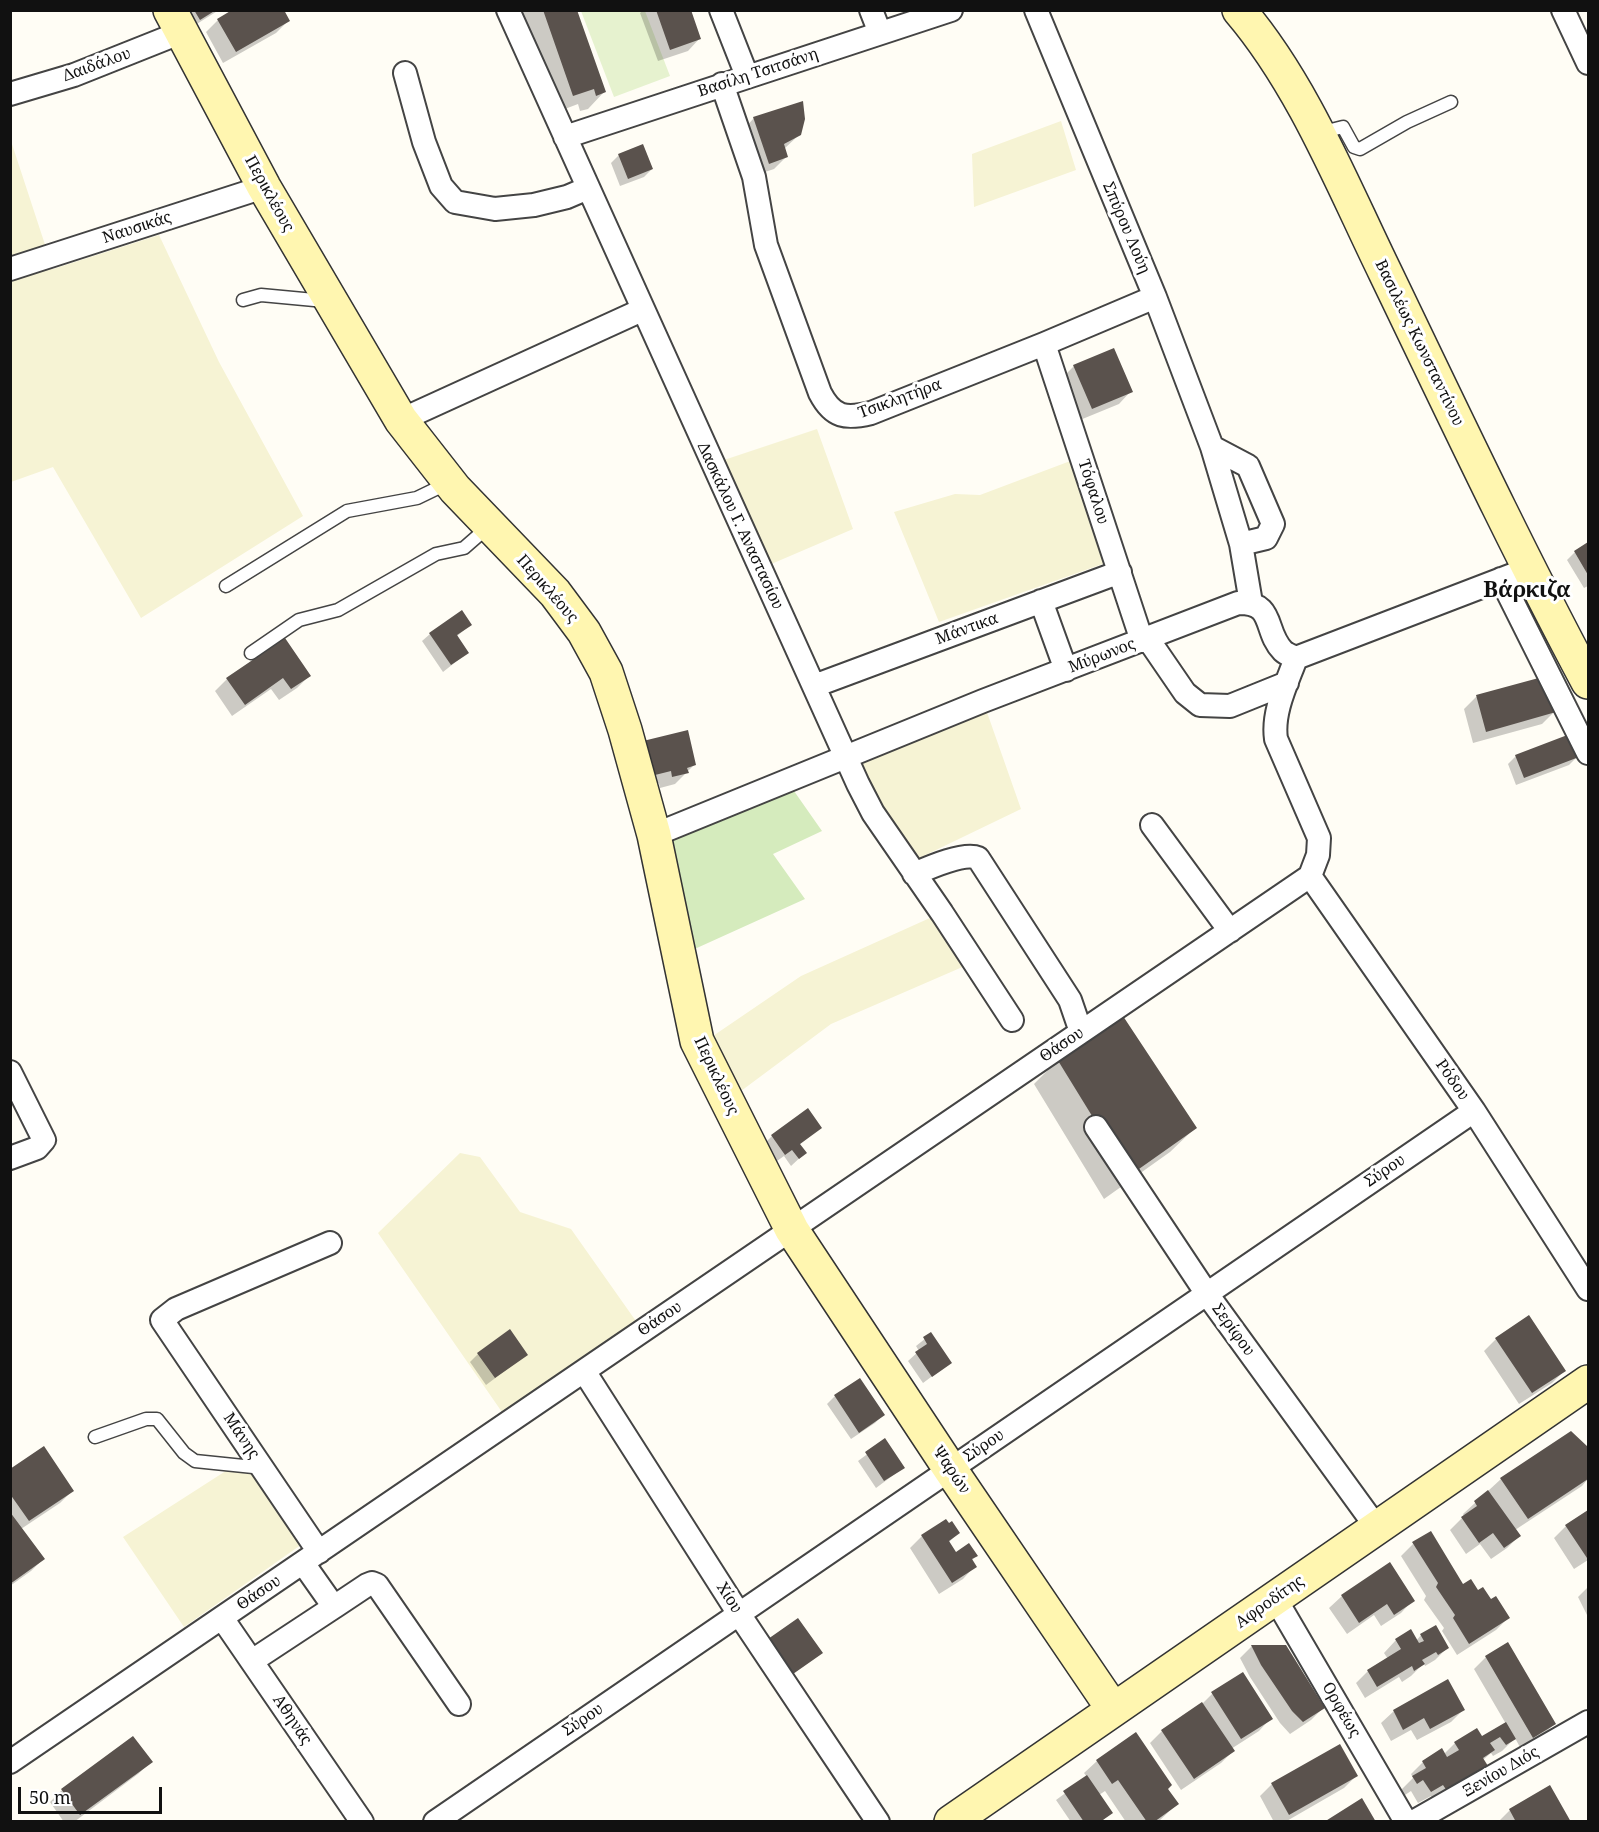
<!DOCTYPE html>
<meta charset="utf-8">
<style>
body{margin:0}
#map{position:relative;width:1599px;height:1832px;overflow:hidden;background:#fffdf5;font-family:"Noto Serif",serif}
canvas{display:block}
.frame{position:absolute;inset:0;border:12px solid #111;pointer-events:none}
.scale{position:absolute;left:18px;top:1787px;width:144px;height:27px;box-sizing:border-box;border:3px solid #111;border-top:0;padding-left:8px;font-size:18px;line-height:21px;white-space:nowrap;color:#111;-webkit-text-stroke:4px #fff;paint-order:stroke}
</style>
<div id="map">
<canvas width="1599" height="1832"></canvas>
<div class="frame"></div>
<div class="scale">50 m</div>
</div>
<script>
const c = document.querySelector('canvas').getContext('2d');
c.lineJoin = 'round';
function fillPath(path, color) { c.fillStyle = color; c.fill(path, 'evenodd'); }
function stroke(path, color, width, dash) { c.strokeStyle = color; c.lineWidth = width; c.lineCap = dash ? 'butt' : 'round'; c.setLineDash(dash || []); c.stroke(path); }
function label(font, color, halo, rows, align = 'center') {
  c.font = font + ' "Noto Serif",serif'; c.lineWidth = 6; c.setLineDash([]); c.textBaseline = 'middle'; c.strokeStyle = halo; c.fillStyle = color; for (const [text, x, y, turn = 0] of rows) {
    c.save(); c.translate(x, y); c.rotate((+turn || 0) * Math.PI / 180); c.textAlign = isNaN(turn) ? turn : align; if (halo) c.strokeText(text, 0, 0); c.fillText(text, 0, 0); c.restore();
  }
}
const farmland = new Path2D(`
 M1061,121L1076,170L974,207L972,154Z
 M10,138L53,269L159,235L219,362L303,516L141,618L53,467L11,482Z
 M817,429L853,529L769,565L721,461Z
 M1073,460L1111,561L939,622L894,512L955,494L980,495Z
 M983,701L1021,809L907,864L846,757Z
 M941,913L974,962L831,1024L737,1094L710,1038L801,976Z
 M460,1153L480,1157L520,1212L571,1229L638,1324L504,1415L378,1233Z
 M246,1458L305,1542L184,1627L123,1537Z`);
const green = new Path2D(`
 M787,781L822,831L773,854L805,899L688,952L660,828Z`);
const pitch = new Path2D(`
 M581,11H645L670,76L614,97Z`);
const shadow = new Path2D(`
 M182,10H219L192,27Z
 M509,10H583L576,13L604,92L588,109L580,111L578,104L557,112Z
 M643,10H690L700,38L688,51L658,61L640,13Z
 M218,20L288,21L276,33L223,63L206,32Z
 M754,118L800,134L784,149L786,157L774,169L756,175L742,131Z
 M619,155L652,169L644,177L620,186L611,163Z
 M1074,366L1131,391L1119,404L1080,420L1062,378Z
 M1588,543V586L1584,588L1567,560L1575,552Z
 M470,625L456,637L467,653L443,672L422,641L430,634Z
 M309,676L297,688L279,700L271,689L232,716L215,691L227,679Z
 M1545,677L1554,712L1542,724L1473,743L1464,709L1476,697Z
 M631,754L694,765L675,784L660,788L659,783L639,788Z
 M1516,756L1577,757L1569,765L1516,785L1508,764Z
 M1058,1060L1195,1128L1170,1152L1104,1199L1034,1084Z
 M820,1128L799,1145L805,1153L791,1166L784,1156L777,1161L764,1144L772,1136Z
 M931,1334L950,1363L923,1383L908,1361L919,1351L916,1346Z
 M1496,1339L1564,1371L1552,1383L1519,1404L1484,1351Z
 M478,1354L526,1355L486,1385L470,1362Z
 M835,1396L883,1415L875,1423L851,1439L827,1404Z
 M1571,1433L1588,1449V1479L1582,1486L1515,1530L1519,1536L1507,1548L1491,1559L1480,1544L1466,1554L1450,1530L1464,1516L1463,1514L1501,1479Z
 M885,1441L903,1468L876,1488L858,1461Z
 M10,1470L72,1491L60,1503L21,1529L43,1559L31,1571L10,1586Z
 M1588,1511V1560L1574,1569L1554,1538L1566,1526Z
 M958,1533L948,1543L955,1554L976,1556L971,1561L975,1566L963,1579L939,1594L910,1548L922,1536Z
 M1413,1544L1463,1586L1490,1601L1508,1618L1496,1630L1457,1655L1442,1631L1444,1628L1424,1600L1426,1596L1401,1556Z
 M1389,1564L1413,1600L1401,1613L1381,1626L1374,1615L1347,1634L1329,1608L1342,1596Z
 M1588,1587V1617L1578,1597Z
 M1411,1632L1416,1641L1421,1635L1447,1648L1435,1660L1425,1666L1424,1663L1411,1676L1402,1682L1399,1677L1365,1698L1356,1683L1368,1671L1388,1659L1384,1653L1396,1640Z
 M1252,1646L1323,1708L1311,1720L1290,1734L1280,1723L1250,1677L1240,1658Z
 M1486,1657L1554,1724L1542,1736L1521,1749L1515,1738L1502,1751L1493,1756L1491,1753L1434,1802L1431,1796L1418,1803L1411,1791L1405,1795L1401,1790L1413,1778L1411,1774L1423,1762L1444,1754L1455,1743L1477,1730L1482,1738L1506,1724L1474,1669Z
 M1212,1694L1271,1718L1259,1731L1231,1749L1233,1751L1221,1763L1181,1790L1150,1743L1162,1731L1202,1704Z
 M1463,1710L1451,1722L1417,1740L1411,1730L1391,1741L1381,1723L1394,1711Z
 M1135,1734L1177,1804L1158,1822H1126L1105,1791L1099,1795L1111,1813L1103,1820L1071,1822L1056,1800L1087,1777L1084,1773L1097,1761Z
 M133,1738L151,1762L138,1774L74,1822H64L50,1802L62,1790Z
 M1356,1776L1344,1788L1285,1822H1274L1260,1796L1272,1784Z
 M1510,1810L1569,1821L1498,1822Z`);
const building = new Path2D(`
 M194,10H216L200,20Z
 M232,10H284L290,21L236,52L217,19Z
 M543,10H577L606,92L596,96L594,89L573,96Z
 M656,10H691L701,39L670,50Z
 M803,101L805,119L801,135L784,144L788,157L769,164L753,117Z
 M643,144L653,169L628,179L618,154Z
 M1114,348L1133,392L1092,409L1073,365Z
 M1588,542V575L1574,551Z
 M462,610L472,625L457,635L469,653L451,665L429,633Z
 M285,638L311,676L291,689L283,678L245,705L226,678Z
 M1546,676L1556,712L1486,732L1476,695Z
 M688,730L696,765L687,768L689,773L672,777L671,771L651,776L643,741Z
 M1570,734L1579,757L1524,778L1515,755Z
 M1121,1013L1197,1128L1129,1176L1057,1059Z
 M808,1108L822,1128L800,1144L807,1153L799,1159L792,1150L785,1155L771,1135Z
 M1529,1315L1566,1371L1532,1393L1495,1338Z
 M510,1329L528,1355L495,1378L477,1353Z
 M931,1332L952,1363L932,1377L915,1352L927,1344L923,1337Z
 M860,1378L885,1415L859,1433L834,1395Z
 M1571,1431L1588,1447V1479L1528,1519L1500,1478Z
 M885,1438L905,1468L884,1481L865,1452Z
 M44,1446L74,1491L29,1521L10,1494V1469Z
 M1488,1490L1521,1536L1504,1548L1493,1533L1479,1543L1461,1517L1477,1506L1474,1501Z
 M1588,1510V1557L1587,1558L1565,1525Z
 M10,1512L45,1559L10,1584Z
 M946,1519L949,1523L952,1521L960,1533L949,1541L956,1552L969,1543L978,1556L972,1559L977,1567L952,1583L921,1535Z
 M1431,1531L1463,1584L1471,1579L1478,1590L1483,1587L1491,1599L1496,1596L1510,1618L1469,1644L1453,1618L1455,1615L1436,1587L1438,1583L1412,1542Z
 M1390,1562L1415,1601L1394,1615L1387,1604L1359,1623L1341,1595Z
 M798,1618L823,1653L793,1674L768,1639Z
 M1436,1625L1449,1648L1438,1655L1436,1652L1422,1660L1425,1664L1414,1671L1412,1666L1377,1687L1367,1670L1401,1649L1395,1639L1411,1629L1419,1643L1424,1641L1420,1634Z
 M1508,1642L1556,1724L1533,1738L1485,1656Z
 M1251,1645H1286L1325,1708L1303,1722L1292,1711L1261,1665Z
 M1243,1672L1273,1719L1241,1739L1211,1692Z
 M1448,1679L1465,1710L1430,1729L1424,1718L1403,1730L1393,1710Z
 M1202,1702L1235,1751L1194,1779L1161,1730Z
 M1506,1722L1516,1739L1506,1745L1500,1737L1490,1743L1495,1750L1483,1758L1488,1766L1447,1791L1443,1785L1431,1792L1423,1780L1417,1784L1412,1776L1426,1768L1422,1761L1442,1748L1447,1757L1459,1750L1454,1742L1477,1728L1482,1736Z
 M1136,1732L1172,1785L1168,1789L1179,1804L1154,1822H1147L1118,1780L1112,1784L1096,1760Z
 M133,1736L153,1762L80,1815L61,1789Z
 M1340,1744L1358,1776L1289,1815L1271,1783Z
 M1087,1775L1113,1813L1100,1822H1084L1063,1791Z
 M1550,1785L1571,1822H1516L1509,1809Z
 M1362,1798L1376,1822H1324Z`);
const lane = new Path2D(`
 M1319,133L1343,127L1354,147L1360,149L1407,122L1451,102
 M243,300L261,295L325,301
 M226,586L347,511L417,498L448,483
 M251,653L299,620L338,610L436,554L464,548L488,527
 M95,1437L146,1419H157L184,1453L195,1461L263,1468`);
const street = new Path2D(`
 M508,10L858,784L873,813L942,913L1012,1020
 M721,10L747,76
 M871,10L880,33
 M1036,10L1155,297L1212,447L1241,544L1266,538L1273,524L1248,466L1212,447
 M1563,10L1588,63
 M405,73L424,142L441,186L455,202L495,209L534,205L567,197L588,188
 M722,84L754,177L766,245L820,393C833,418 846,419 871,413L1044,344L1155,297
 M10,94L74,75L182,32
 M565,137L951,10
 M10,269L264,187
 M1044,344L1142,641
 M401,420L642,310
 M1241,544L1251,603
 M1501,579L1588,753
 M1041,601L1066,670
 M1148,639L1185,693L1200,705L1230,706L1287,683
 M1296,658C1287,683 1272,712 1276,739L1319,838L1318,855L1310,876
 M814,686L1120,572
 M1152,825L1230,931
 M654,835L983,701L1238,603C1276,602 1263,631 1283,651C1286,654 1292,656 1296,658L1528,569
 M914,874C928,868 964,852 978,858L1070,1000L1081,1032
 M1310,876L1474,1111L1588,1289
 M10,1072L44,1140L37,1148L10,1158
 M1096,1127L1207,1294L1377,1528
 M584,1371L739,1614L878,1822
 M319,1552L162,1320L176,1309L330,1243
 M1275,1598L1406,1822
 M334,1607L367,1585L372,1583L377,1585L459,1704
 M222,1618L362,1822
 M252,1661L334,1607L303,1563
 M10,1762L1310,876
 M435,1822L1474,1111
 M1413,1822L1588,1722`);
const secondary = new Path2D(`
 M170,10L264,187L401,420L455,489L555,593L584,632L606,672L625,730L654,835L697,1041L792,1230L950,1469L1113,1709
 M1239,10C1303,85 1342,184 1385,272C1451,409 1516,547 1588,682
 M951,1822L1588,1382`);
const streetNames = [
 ["Δαιδάλου",97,65,-20],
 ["Βασίλη Τσιτσάνη",758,73,-18],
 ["Περικλέους",269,194,61],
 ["Ναυσικάς",137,228,-18],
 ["Σπύρου Λούη",1126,228,67],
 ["Βασιλέως Κωνσταντίνου",1419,343,64],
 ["Τσικλητήρα",900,399,-20],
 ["Τόφαλου",1093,492,72],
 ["Δασκάλου Γ. Αναστασίου",740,526,65],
 ["Περικλέους",547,589,49],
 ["Μάντικα",967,629,-20],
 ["Μύρωνος",1102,656,-21],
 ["Θάσου",1062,1045,-34],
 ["Περικλέους",716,1076,65],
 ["Ρόδου",1452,1080,55],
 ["Σύρου",1385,1171,-34],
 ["Θάσου",660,1319,-34],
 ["Σερίφου",1233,1330,54],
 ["Μάνης",241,1436,56],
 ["Σύρου",984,1446,-34],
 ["Ψαρών",951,1470,56],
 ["Θάσου",259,1593,-34],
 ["Χίου",729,1598,57],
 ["Αφροδίτης",1270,1602,-35],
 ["Ορφέως",1341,1710,60],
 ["Αθηνάς",292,1720,56],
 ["Σύρου",583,1720,-34],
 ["Ξενίου Διός",1501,1772,-30]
];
const districtNames = [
 ["Βάρκιζα",1527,591]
];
fillPath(farmland, '#f6f3d4');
fillPath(green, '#d5ebbd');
fillPath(pitch, '#e6f2cf');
fillPath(shadow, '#0003');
fillPath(building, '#5a524d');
stroke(lane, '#444', 15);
stroke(street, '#444', 26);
stroke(secondary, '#333', 36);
stroke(lane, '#fff', 12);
stroke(street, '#fff', 22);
stroke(secondary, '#fff6b0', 33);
label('16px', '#111', '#fff', streetNames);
label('bold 22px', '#111', '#fff', districtNames);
</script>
